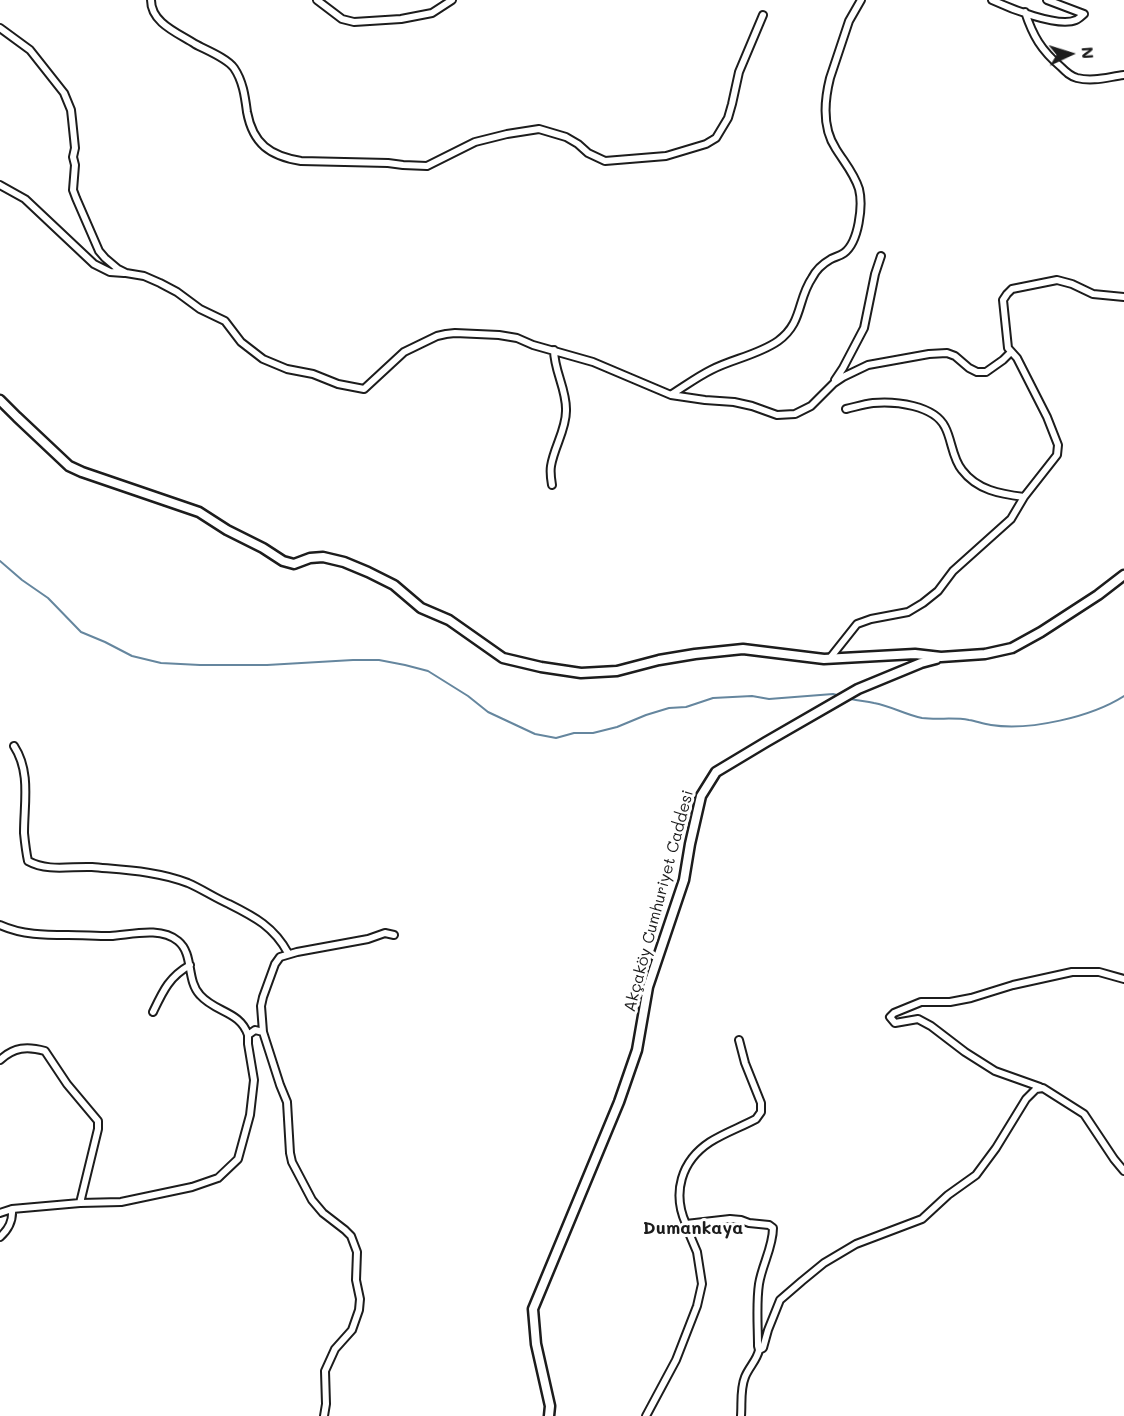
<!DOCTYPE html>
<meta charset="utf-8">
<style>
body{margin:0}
#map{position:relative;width:1124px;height:1416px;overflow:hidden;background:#fff;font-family:Mali,sans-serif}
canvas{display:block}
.north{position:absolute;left:1040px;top:24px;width:60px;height:60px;-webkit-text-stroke:4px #fff;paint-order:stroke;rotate:86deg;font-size:16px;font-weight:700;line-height:24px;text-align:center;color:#1c1c1c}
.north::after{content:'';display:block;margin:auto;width:21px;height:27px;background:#1c1c1c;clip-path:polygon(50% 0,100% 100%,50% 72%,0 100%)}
</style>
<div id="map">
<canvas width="1124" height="1416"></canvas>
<div class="north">N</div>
</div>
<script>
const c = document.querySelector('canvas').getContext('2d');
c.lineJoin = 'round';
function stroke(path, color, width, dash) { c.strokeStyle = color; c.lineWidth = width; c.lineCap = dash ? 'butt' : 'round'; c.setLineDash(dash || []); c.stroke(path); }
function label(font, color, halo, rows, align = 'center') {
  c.font = font + ' Mali,sans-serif'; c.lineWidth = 6; c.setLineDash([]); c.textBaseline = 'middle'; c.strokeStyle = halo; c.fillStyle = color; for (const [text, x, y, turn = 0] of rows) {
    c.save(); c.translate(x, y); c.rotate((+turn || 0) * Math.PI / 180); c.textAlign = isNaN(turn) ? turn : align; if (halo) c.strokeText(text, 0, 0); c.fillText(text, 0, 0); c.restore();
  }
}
const stream = new Path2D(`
 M0,561L22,580L48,598L81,632L105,642L132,656L161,663L200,665H267L353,660H379L405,665L428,671L468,696L488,712L535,734L556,738L574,733H593L617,727L646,715L669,708L686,707L713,698L752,696L769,699L833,694L837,695
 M851,699C859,701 866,701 874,703C891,706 906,715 922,718C938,720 954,717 969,720C976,721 983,724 991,725C1030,731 1091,717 1124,696`);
const street = new Path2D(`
 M151,0C151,23 178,33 195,44C206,50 227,58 234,68C243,81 245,97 247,112C253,144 270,156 301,161L388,163L403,165L427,166L475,142L507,134L539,129L566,137L578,144L588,153L605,161L666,156L706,144L716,138L728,118L732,104L739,72L763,15
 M317,0L342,19L354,22L401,19L432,13L452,0
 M992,0C1009,8 1058,28 1076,20C1077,20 1083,15 1084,14L1047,0
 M1025,12C1033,36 1041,50 1061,67C1066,72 1070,76 1077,78C1093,82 1108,77 1124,75
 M0,28L30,50L64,93L71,110L72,119L75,148L73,157L75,165L73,190L76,198L99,251L105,258L118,269L126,273L144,276L160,283L177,292L200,309L225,321L241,342L263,359L287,369L313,374L338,384L364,389L404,352L437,336L446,334L455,333L499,335L517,338L533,345L593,362L671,395L705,400L734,402L752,406L777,415L795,414L811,406L834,383L843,377L868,365L929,354L947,353L955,356L969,368L977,372H986L1003,360L1011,352
 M0,185L25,199L94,264L110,272L124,273
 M835,380L843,368L864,328L875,274L881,256
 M672,394C685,386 697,377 711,370C732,359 758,355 778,341C803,323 797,300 812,278C816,270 824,263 831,259C835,257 840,256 844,253C859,242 863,205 859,189C854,173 844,162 836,149C822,128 824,102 830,78L849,21L861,0
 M846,409C855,407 864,404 873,403C895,401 934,405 945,427C952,440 952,458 962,470C977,490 1000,494 1024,497
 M552,485C551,479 550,472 551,466C554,447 566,430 566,411C567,390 554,371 554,350
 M830,658L857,624L871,619L908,612L923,603L938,591L953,571L1011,519L1024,497L1057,455L1058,445L1047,417L1017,358L1008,348L1003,300L1007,294L1012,289L1057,280L1072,284L1093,294L1124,297
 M14,746C31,772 24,803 24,833C25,843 26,852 28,861C48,872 71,866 92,867C124,870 157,871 188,883C202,889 215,898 229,904C255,917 274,927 288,953
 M0,925C22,935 45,935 68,935C82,935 96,936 110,936C130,935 160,926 178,941C194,954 186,980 200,995C216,1013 240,1011 248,1035
 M153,1012C163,991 169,977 190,965
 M263,1032L261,1006L263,997L275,964L280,957L297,952L368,939L385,933L394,935
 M0,1060C14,1047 27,1046 45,1051L67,1084L98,1121V1129L80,1203
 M1040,1087L995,1071L965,1052L931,1026L918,1019L895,1023L890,1017L894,1013L921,1002H950L971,998L1013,985L1072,972H1099L1124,979
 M0,1213L12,1209L80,1203L121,1202L192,1187L218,1178L238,1159L250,1115L254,1080L248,1044V1035L255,1030L263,1032L280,1085L287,1102L290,1153L292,1162L312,1200L323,1213L345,1230L351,1236L357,1252L356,1280L360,1299L359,1310L352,1330L335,1349L325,1371L326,1404L324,1416
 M686,1224C672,1193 681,1161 710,1142C724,1133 741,1127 756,1119L761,1112V1103L745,1063L739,1040
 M0,1237C9,1229 13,1221 12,1209
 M646,1416L676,1360L697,1306L702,1284L697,1252L686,1226V1224L730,1219L741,1220L749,1223L769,1225L773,1228C773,1247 762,1265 759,1284C756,1304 758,1326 758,1346L759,1350L763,1348L768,1330L780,1300L802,1281L824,1263L856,1244L922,1219L948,1195L976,1175L996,1148L1026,1099L1036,1089L1043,1088L1084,1114L1114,1159L1124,1171
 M741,1416C742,1403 740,1389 745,1377C749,1367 757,1360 759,1350`);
const secondary = new Path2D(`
 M0,400L17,417L69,466L82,472L199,512L227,530L263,548L283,561L294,564L310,558L323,557L344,562L368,572L394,585L421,608L449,620L503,658L541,667L581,673L617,671L659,660L695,654L743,649L824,659L915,654L941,657L985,654L1012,648L1041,632L1098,595L1124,575
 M549,1416L550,1406L536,1344L533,1309L619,1102L637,1050L648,987L684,880L690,844L701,796L716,772L766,742L858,689L921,663L936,659`);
const streetNames = [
 ["Akçaköy Cumhuriyet Caddesi",659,901,-75]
];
const neighbourhoodNames = [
 ["Dumankaya",693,1228]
];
stroke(stream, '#65869e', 2);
stroke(street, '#1c1c1c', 10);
stroke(secondary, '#1c1c1c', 13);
stroke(street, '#fff', 6);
stroke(secondary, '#fff', 8);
label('16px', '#1c1c1c', '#fff', streetNames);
label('bold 18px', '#1c1c1c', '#fff', neighbourhoodNames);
</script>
